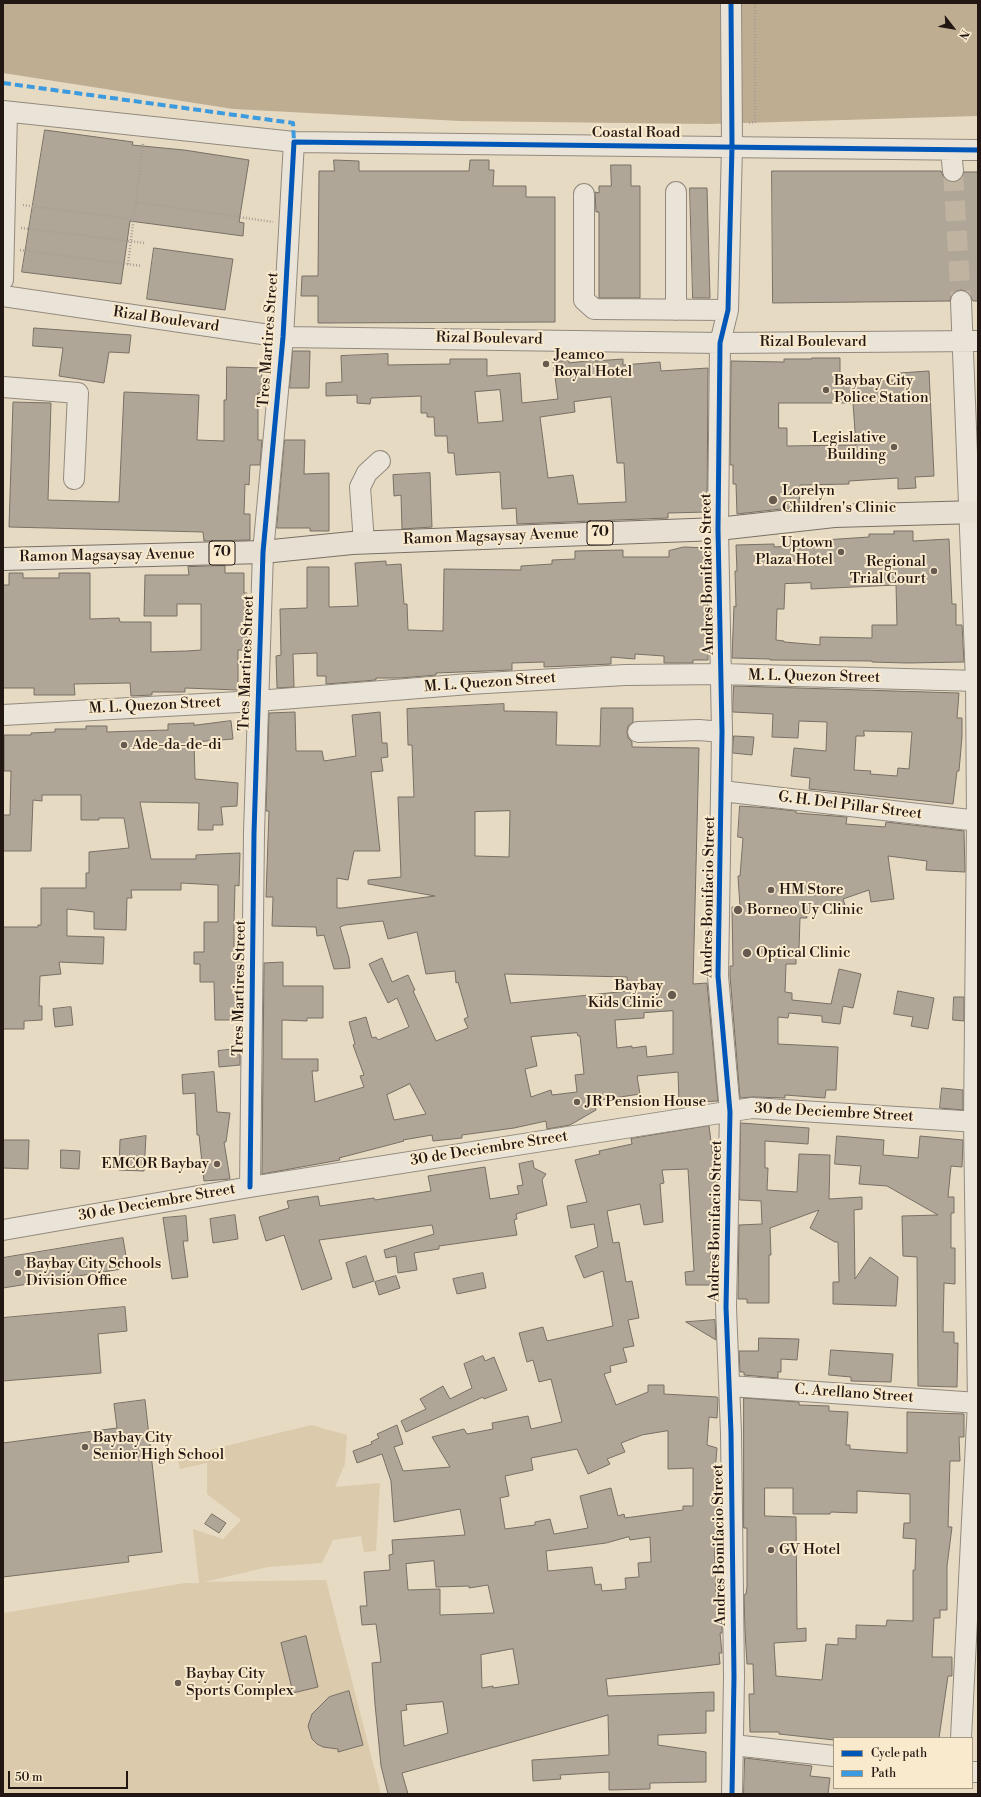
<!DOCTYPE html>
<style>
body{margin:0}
#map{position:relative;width:981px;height:1797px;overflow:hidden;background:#e7dac3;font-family:"Libre Bodoni",serif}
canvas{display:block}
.frame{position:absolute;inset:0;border:4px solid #221712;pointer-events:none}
.legend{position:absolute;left:833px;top:1737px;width:140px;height:52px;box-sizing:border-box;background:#f9eace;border:1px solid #a39683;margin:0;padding:5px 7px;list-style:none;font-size:12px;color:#221712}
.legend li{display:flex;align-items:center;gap:8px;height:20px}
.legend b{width:20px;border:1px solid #a39683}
.north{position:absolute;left:933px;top:8px;width:40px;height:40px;-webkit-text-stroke:3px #f9eace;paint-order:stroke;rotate:121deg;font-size:11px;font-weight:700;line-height:16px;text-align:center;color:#221712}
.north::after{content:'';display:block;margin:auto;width:14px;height:18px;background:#221712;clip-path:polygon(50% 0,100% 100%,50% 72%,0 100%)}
.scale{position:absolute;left:8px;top:1771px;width:120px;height:18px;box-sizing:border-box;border:2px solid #221712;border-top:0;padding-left:5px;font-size:12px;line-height:14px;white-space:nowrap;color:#221712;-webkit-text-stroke:3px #f9eace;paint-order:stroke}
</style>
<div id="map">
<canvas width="981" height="1797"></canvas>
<div class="frame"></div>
<ul class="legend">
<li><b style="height:5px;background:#0057b8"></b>Cycle path</li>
<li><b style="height:5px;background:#3c9ade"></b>Path</li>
</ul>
<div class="north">N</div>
<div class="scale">50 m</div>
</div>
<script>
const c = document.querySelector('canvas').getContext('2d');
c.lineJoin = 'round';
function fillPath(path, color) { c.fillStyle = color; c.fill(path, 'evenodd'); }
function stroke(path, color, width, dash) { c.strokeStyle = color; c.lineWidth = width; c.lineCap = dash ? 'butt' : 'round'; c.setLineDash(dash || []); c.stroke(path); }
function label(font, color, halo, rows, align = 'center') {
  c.font = font + ' "Libre Bodoni",serif'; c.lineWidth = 4; c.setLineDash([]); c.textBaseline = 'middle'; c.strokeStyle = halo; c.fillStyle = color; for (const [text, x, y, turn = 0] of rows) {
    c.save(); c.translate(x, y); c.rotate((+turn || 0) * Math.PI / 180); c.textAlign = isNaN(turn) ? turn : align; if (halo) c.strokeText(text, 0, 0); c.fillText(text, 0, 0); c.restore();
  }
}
const green = new Path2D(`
 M311,1425L347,1435L345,1464L335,1487L380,1483L376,1551L364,1552L361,1536L333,1540L322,1563L268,1567L204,1582L326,1580L381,1794H3V1613L185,1583H199L193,1529L223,1539L241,1520L207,1494V1463L180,1469L177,1458Z`);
const water = new Path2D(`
 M3,3H978V116L710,124L460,121L233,109L3,73Z`);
const building = new Path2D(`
 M45,130L133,142L132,145L184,150L249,160L239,222L244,223L243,236L130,221L121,284L22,272Z
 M334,160L359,161V171H469L470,160H489V170H494L493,186H526V197H555V322L318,323V296H301L302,276H318L319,171H334Z
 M611,165H631V186H640V298H599V212H596L595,192L599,193V186H611Z
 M772,171H941L944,178L948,181L954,182L960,180L964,172H978V301H973L970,295L966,291L961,290L955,292L951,296L950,301L773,303Z
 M690,188H707L710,298H693Z
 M154,248L233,259L225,310L147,299Z
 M34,328L131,335L129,353L109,352L104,383L59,376L63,348L33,346Z
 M293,351H310L309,388H290Z
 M388,354V365L450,364V359H487V376L520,373L522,403L558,399L553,362L569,360V363L595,360V361L623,359V365L660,362L661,371L708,368L707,512L668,513V518L517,524L516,508L502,509L500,472L456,475L454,453H448L447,436H435L434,417H427V413H421V396L371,398L370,404L357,403V395L326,396V383L342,382L341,356ZM500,390L503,421L478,423L475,392ZM611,397L617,463H624L626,502L578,504L573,475L548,478L540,417L575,412L574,402Z
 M812,358H840V377H850V382L899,380V373L929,371L934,476L915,477L916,488L898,489V478L849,481V484L800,485L799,507L737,514L736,484H733V465H730L731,361L784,362V359H811ZM779,403H853L856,445L787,446V428H779Z
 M227,367L262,368L261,393H258V440H262L260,465H250L249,485L245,484L244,514H250V540L204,541L203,532L9,527L13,402L51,403L48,500L119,502L124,392L199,395L197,440L224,441V400H226Z
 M285,440H305L304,474L329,473V531H310V528H277Z
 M430,473L432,527L402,529L401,495L394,496L393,475Z
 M894,531H913V541L949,539L952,604H956V625H962L964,662L907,663L872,662V661L770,660V659L732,658L734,606L736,607L735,571H737L736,545L774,544V547L809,545V541L869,537V534H894ZM811,583V589L896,585L897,625H872V638L820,637V645L784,642V641L776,640L777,609H784L785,584Z
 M684,547L707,548L708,660H693V663H664V656L635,654V659L611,657V664L544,667V662L512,663V670L436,673V675L400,678H376V680L326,684V676H317V653L293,654L294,687L277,688L276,656L281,655L280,609L307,608V567H329V607L358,606L355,563L386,561V565L401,564L404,604H407L408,630L443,631L444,569L521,570V566L552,564V560L575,559V551L623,550V557H669V551Z
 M225,566V573H244V593H247V650H238V690L185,688V692H152V695L131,696L130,683L74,684L75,695H34V688H3V585H9V573H23V578H59V573H90V619L119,618L120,622H151V652L187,651L201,650V604H177V616H144L145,575H189L188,567Z
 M734,686L959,693L957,718H962V737L959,771H957L953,804L809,789L810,778L791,776L794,748L826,751L827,722L799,721L798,738L772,737L773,714L733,712ZM864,731L912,732L909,769L898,768L897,776L870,774L871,771L854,770L856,736H864Z
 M504,704V711L557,712L556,745L600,746L601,708H633V722L628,726L627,732L628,738L632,742V747L699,748L693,984L707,983L718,1101L679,1103L678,1072L637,1076L640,1094L594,1101L596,1110L570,1125L547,1129L546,1121L514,1128L462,1135V1138L433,1141L432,1135L403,1140L404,1141L339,1158L340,1160L262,1174L264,963L283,962V986H323V1018H307V1021L282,1020V1059H318V1071H312L315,1102L364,1087L360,1076L364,1075L353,1045L355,1044L349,1022L366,1017L372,1038L376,1037L378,1040L409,1027L397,998L388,1003L369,964L382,958L392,982L408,975L415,990L413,991L436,1041L468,1028L464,1019L468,1017L458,982L456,983L455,971L426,974L417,932L388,939L383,921L345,925L340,927L349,958L350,968L334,969L324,935L317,936L316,927L272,926L273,897H266L269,811H266L269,713L295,712L296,751H322L324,761L356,756L352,715L380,712L382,743H387L388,757L381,758L383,771L371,772L380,851H354L348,880L337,878V908H342L435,896L368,884V880L401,877L398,797H414L412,745H408L407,709ZM510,811L509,857L475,856V812ZM505,974L627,977L628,991L511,1003ZM673,1011V1054L647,1057L646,1046L632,1048V1046L617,1048L615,1020L644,1018V1013ZM577,1033L578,1036H580L584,1074L575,1075L577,1092L552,1095L551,1090L531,1097L525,1069L537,1066L531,1037ZM410,1084L426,1114L394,1120L387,1095Z
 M231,721L233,739L194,742L195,779L238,783L237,806L221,807L223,825H213V830H198L199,803L140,802L151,859H196V855L240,853L239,886L235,885L234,922V958H240L241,963V1003H236V1020H215L214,982H200V964H194V952H204V922H218V885L181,883V890H131L132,898H127L126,930L94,929V912L67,909V936L104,937L103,964L59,962L61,974L40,976L39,1006H42V1020L24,1021V1029H3V927H38V925H41V888H86V873H89V852L129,848L124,818H99V820H81V795H42V801L33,800L31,851H3V815H10L11,771H4V735H31V733L55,732V729H86V726H107V732L168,730V724L194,723V725Z
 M734,736L754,737L752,755L733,753Z
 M740,806L768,808L796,811V813L847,817L846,824L885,827L886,822L964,831L965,872L926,870L927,861L888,856L894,899L871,902L869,890L843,899L847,911L834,915L831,902L806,911L807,918H800L799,949H796V964H786L785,992L792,993V1000L831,1004L839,969L861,974L853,1008L843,1006L840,1024L822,1022V1016L789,1013L788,1018L778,1017V1044L838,1047L836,1090H826L825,1098L785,1095V1098L753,1097L740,1098L730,976V966H733L732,907H740L738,876H740L743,838L738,837Z
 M898,991L934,998L928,1029L911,1026L913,1017L894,1014Z
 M954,997H964V1021L953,1020Z
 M71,1007L73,1025L55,1027L53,1009Z
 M236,1049V1052H240V1065L219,1067L218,1051Z
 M214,1072L217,1112L230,1113L226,1142H224L230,1179L204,1181L199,1135H197L195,1093L183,1094L182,1075Z
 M942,1088L963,1090V1110L940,1108Z
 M741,1123L809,1128L808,1144L765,1141V1168H768L767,1190L797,1192L799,1154L830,1155L829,1199L862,1197V1209L854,1210L855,1279L870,1257L898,1277L896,1306L833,1304V1282H839L838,1242H835L810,1228L819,1210L770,1228L771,1255H769V1303H747V1299H738L739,1225L762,1224L761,1201L740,1200Z
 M709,1126L713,1157L718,1156L717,1185H714L716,1243L710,1242L711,1285H686L685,1272L694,1271L688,1169L662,1170L664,1183L660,1184L663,1222L644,1225L640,1204L607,1211L613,1243L619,1242L626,1282L632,1281L639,1318L628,1320L634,1346L623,1348L627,1362L610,1366L611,1372L604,1374L616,1405L648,1392V1385H664V1394L717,1397L718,1399L717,1418L709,1417L707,1445L717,1448L715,1472H720L719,1533H714L716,1596H720V1618H722V1633H720L722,1653H719L720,1664L606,1679L608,1696L714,1692V1711H706V1733L658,1735V1745L706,1752V1782L650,1783V1789L609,1790V1772L560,1775L561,1779L533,1781L532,1760L609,1755L608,1715L402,1773L408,1794H388L381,1766L375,1704L372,1663L381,1662L376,1624L362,1625L360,1606H367L364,1572L390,1570L389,1555L393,1554L392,1540L465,1535L460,1509L394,1522L391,1481L382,1454L357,1463L353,1451L372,1444L371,1442L379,1438L377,1434L397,1425L403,1444L394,1447L403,1471L450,1467L432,1437L464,1429L467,1434L493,1429L492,1423L528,1416L531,1429L562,1422L551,1379L539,1382L533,1360L527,1362L519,1333L543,1327L547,1341L613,1326L603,1271L584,1278L575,1256L598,1247L594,1224L571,1228L567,1206L587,1202L575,1160L600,1154L599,1151L632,1144L631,1139ZM668,1431V1469L693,1468V1506H683V1510L625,1518L624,1514L618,1516L611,1488L580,1496L588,1528L554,1534L550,1519L535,1522V1525L505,1529L500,1498L509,1496L505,1476L533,1470L531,1458L577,1449L588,1474L610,1464L607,1459L625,1452L621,1443L642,1435ZM629,1537L630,1540L650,1537L651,1562L638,1563L639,1577L625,1578L626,1589L602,1591L601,1584L595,1585L592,1567L548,1571L546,1551L606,1543ZM434,1561L436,1587L469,1586V1588L488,1585L494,1613L440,1615V1589L408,1590L406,1564ZM513,1649L519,1684L493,1688V1686L482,1688L481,1655ZM443,1702L448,1733L404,1746L401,1711L407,1710L406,1705Z
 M146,1136L144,1171L119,1170L120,1140Z
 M837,1136L884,1140L883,1155L918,1158L920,1136L963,1140L962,1167L951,1166L948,1197H954V1213H951V1248H955V1284L944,1283L943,1332H954V1343H958L957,1387L918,1386L917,1257L903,1256L902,1216L938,1215L887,1186L859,1184L861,1166L835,1164Z
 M3,1140H29L28,1169L3,1168Z
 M61,1150L80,1151L79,1169L61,1168Z
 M533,1161L534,1168L546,1174L542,1180L547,1205L516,1214L517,1219L514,1220L517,1235L439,1246V1249L414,1253L417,1270L398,1273L396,1256L386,1258L384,1250L434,1234L432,1225L319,1240L332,1279L302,1290L284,1235L266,1241L259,1217L289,1208L287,1201L318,1196L320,1206L374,1198L375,1200L431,1191L428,1176L485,1167L490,1199L519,1194L517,1186L523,1185L519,1164Z
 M235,1215L238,1239L213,1243L210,1219Z
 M186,1216L188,1241H183L188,1277L172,1279L163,1218Z
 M123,1238L128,1268L3,1288V1258Z
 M366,1256L374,1281L353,1288L346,1263Z
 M483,1273L486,1288L457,1294L453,1279Z
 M396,1276L400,1288L379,1295L375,1282Z
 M125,1307L127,1331L98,1334L101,1373L3,1381V1318Z
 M715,1320L716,1340L686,1322Z
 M759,1338L799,1339L797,1360L781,1359V1372H778V1378L744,1375V1372H740L739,1351H758Z
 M831,1350L893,1354L891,1382L851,1381V1377L829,1375Z
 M483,1356L485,1361L494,1357L507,1390L484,1399L483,1397L406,1432L401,1421L426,1409L420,1399L443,1386L450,1399L472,1388L464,1364Z
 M744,1398L799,1402V1405L829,1406V1411L848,1412L846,1445H850V1449L907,1453V1412L964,1414V1437H959L960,1461H950L948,1527H952L947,1566V1610H940V1618H934L932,1657H952V1676H948L939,1738H834V1740L779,1734V1732H750L749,1694H754L753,1664H747L745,1631L744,1595L746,1594L747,1587V1528H744ZM765,1488H793V1514H830L831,1512L857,1513V1491L910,1494V1523H904L903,1538L916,1539L915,1570H913V1621L887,1620L886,1626L856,1625V1639L838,1638V1645L826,1644L822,1680L776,1676L774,1643L806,1641V1628L797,1629L796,1517L765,1516Z
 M145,1400L162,1552L128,1556L129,1562L3,1577V1443L117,1428L114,1404Z
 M212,1514L226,1523L219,1533L205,1524Z
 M306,1636L318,1687L293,1693L281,1643Z
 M349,1691L363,1745L338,1752V1749L323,1747L317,1744L312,1739L308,1726L312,1714L329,1697Z
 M745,1758L812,1766L810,1776L830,1778L828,1794H744Z`);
const minorTunnel = new Path2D(`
 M953,171L961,301`);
const path = new Path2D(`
 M749,123L755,122V3
 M136,202L273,222
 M23,205L133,219
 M21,228L145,243
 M20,250L142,266
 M128,264L143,143`);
const minor = new Path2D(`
 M731,3L732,146L728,310L720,343L718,529L722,732L718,976L730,1112L726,1307L731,1433L734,1677L732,1794
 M3,111L294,142L978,150
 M951,150L953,171
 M584,194V300L594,309L728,310
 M3,280L7,112
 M3,296L283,337L720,343L978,341
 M961,301L976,681L977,821L974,1121L978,1403L961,1738
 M676,310V192
 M3,387L78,393L74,479
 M364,543L360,487L367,473L380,461
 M3,715L257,701L469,684L625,675L722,674L978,681
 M638,732L699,730L722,732
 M722,791L978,821
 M250,1187L254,833L263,552L283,337L294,142
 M3,1230L250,1187L752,1108L978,1122
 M730,1386L978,1403
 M733,1745L834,1756
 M972,1772H978`);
const major = new Path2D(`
 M3,559L263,552L352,543L718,529L834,516L978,512`);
const quiet = new Path2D(`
 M3,83L293,123L294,142`);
const cycleway = new Path2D(`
 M731,3L732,146L728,310L720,343L718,529L722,732L718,976L730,1112L726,1307L731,1433L734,1677L732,1794
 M250,1187L254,833L263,552L283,337L294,142L978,150`);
const markers = [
 [546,364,4,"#675b50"],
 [826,390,4,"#675b50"],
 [894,447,4,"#675b50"],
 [773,500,5,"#675b50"],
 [841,552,4,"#675b50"],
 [934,571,4,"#675b50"],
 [124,745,4,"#675b50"],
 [771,890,4,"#675b50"],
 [738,910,5,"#675b50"],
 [747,953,5,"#675b50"],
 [672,995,5,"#675b50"],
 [577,1102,4,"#675b50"],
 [217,1164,4,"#675b50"],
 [18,1273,4,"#675b50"],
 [85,1447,4,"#675b50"],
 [771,1550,4,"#675b50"],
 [178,1683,4,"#675b50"]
];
const shields = [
 [600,533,26],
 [222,553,26]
];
const shieldNames = [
 ["70",600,533],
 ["70",222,553]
];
const streetNames = [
 ["Coastal Road",636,133],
 ["Rizal Boulevard",166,320,8],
 ["Rizal Boulevard",489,339,1],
 ["Tres Martires Street",269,340,-86],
 ["Rizal Boulevard",813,342],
 ["Ramon Magsaysay Avenue",491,537,-2],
 ["Ramon Magsaysay Avenue",107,556,-1],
 ["Andres Bonifacio Street",708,574,-91],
 ["Tres Martires Street",247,663,-88],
 ["M. L. Quezon Street",814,677,1],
 ["M. L. Quezon Street",490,683,-4],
 ["M. L. Quezon Street",155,706,-3],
 ["G. H. Del Pillar Street",850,806,7],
 ["Andres Bonifacio Street",709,897,-89],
 ["Tres Martires Street",240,988,-89],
 ["30 de Deciembre Street",834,1113,3],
 ["30 de Deciembre Street",489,1149,-9],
 ["30 de Deciembre Street",157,1203,-10],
 ["Andres Bonifacio Street",716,1221,-89],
 ["C. Arellano Street",854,1394,4],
 ["Andres Bonifacio Street",720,1545,-91]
];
const poiNames = [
 ["Jeamco",554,355],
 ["Royal Hotel",554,372],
 ["Baybay City",834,381],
 ["Police Station",834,398],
 ["Legislative",886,438,"right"],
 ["Building",886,455,"right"],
 ["Lorelyn",782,491],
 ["Children's Clinic",782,508],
 ["Uptown",833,543,"right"],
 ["Plaza Hotel",833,560,"right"],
 ["Regional",926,562,"right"],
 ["Trial Court",926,579,"right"],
 ["Ade-da-de-di",132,745],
 ["HM Store",779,890],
 ["Borneo Uy Clinic",747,910],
 ["Optical Clinic",756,953],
 ["Baybay",663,986,"right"],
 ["Kids Clinic",663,1003,"right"],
 ["JR Pension House",585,1102],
 ["EMCOR Baybay",209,1164,"right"],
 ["Baybay City Schools",26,1264],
 ["Division Office",26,1281],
 ["Baybay City",93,1438],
 ["Senior High School",93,1455],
 ["GV Hotel",779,1550],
 ["Baybay City",186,1674],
 ["Sports Complex",186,1691]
];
fillPath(green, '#dbcaab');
fillPath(water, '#bfad92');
fillPath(building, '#afa698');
stroke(building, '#787064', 1);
stroke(minorTunnel, '#c0b3a0', 20, [20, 10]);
stroke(minor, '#938a7d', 22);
stroke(major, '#787064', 24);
stroke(path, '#a59e95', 2.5, [1, 2]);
stroke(minor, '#eae4d8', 20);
stroke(major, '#e7dfd2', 22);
stroke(quiet, '#3c9ade', 4, [8, 4]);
stroke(cycleway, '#0057b8', 5);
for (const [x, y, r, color] of markers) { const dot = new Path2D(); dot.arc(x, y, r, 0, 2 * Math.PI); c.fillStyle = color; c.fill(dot); stroke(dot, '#f9eace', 1.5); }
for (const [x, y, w] of shields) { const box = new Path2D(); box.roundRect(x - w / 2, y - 12, w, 24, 3); c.fillStyle = '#f9eace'; c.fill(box); stroke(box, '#221712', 1); }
label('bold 14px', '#221712', null, shieldNames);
label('15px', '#221712', '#f9eace', streetNames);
label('15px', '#221712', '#f9eace', poiNames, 'left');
</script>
